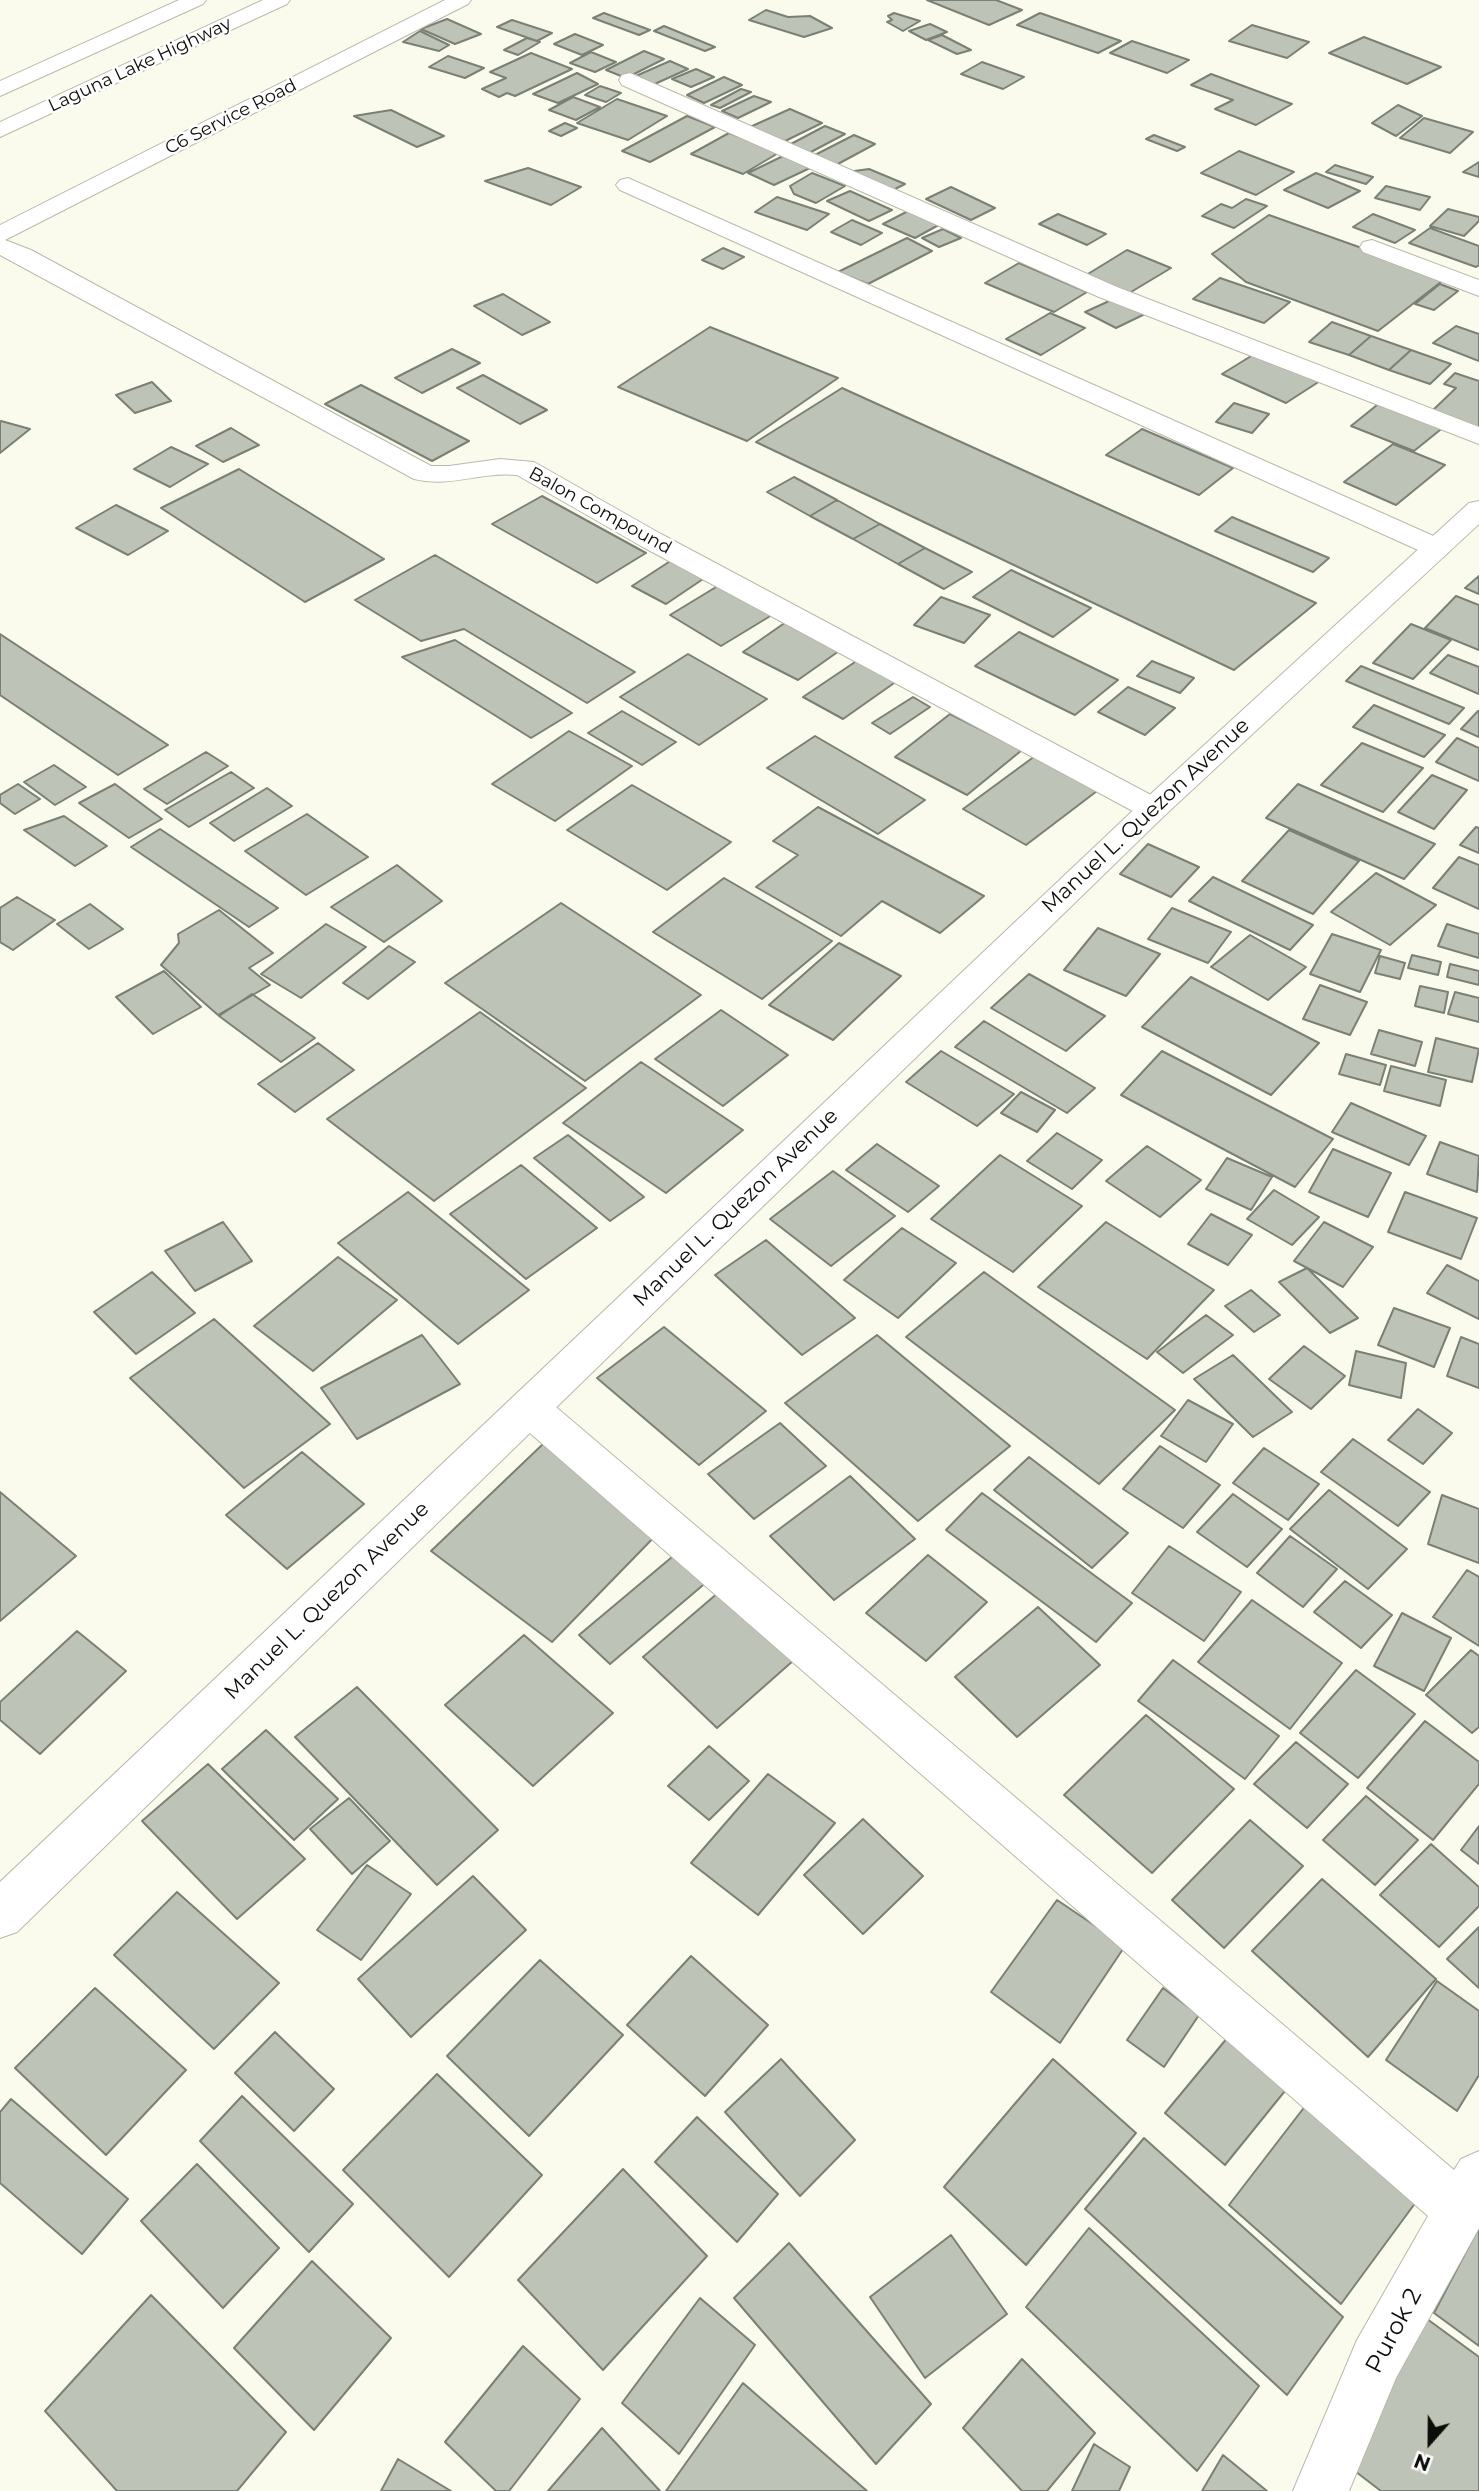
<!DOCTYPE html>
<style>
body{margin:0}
#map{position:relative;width:1479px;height:2491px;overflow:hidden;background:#fbfbed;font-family:Montserrat,sans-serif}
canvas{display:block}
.north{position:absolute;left:1395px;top:2407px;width:70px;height:70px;-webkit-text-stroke:5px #fff;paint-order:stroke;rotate:201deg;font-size:19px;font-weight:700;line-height:28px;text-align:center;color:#0c0c08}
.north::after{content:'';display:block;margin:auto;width:24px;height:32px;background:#0c0c08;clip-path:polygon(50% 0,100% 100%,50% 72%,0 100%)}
</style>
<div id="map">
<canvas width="1479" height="2491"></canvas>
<div class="north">N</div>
</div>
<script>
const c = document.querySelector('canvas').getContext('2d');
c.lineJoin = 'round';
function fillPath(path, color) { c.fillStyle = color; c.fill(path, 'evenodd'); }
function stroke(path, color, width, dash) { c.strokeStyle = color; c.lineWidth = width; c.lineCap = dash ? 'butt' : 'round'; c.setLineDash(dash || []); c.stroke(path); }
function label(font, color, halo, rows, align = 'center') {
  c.font = font + ' Montserrat,sans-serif'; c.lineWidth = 5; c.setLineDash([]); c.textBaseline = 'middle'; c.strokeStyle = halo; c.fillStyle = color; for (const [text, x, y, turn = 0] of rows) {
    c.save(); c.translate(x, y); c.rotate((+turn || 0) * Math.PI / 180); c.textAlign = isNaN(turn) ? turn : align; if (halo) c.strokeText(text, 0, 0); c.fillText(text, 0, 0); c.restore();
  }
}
const building = new Path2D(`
 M927,0H996L1022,10L989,25Z
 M766,10L788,17L810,16L832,28L804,37L749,20Z
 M604,13L650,30L639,35L593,18Z
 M894,13L920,21L903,31L887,22L892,20L888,16Z
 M1040,13L1121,41L1098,53L1017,25Z
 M447,19L481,34L455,44L421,29Z
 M512,20L552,33L537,41L497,27Z
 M930,24L947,32L926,40L909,31Z
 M1252,25L1309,42L1287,58L1229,41Z
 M664,26L715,47L705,51L654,31Z
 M420,31L449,45L439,51L403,42Z
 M575,34L603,45L582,55L554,44Z
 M942,35L971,50L957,54L928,40Z
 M1364,37L1441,67L1407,84L1329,53Z
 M527,38L540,42L518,55L504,50Z
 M1132,41L1189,60L1167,73L1110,53Z
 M644,51L664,59L626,78L606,70Z
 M591,52L616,62L595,72L570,63Z
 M531,53L572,69L515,96L507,93L499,97L482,89L506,78L490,72Z
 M448,56L484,68L465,78L429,67Z
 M670,61L688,69L648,87L629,79Z
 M982,62L1024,77L1003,89L961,74Z
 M696,69L714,77L691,87L672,79Z
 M577,73L598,84L558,103L533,94Z
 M1211,74L1292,104L1256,125L1215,109L1233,100L1191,85Z
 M724,77L742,85L704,103L687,95Z
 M600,86L621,93L606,102L585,95Z
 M741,89L751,92L720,108L711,105Z
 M754,96L771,102L738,118L722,111Z
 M573,97L600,107L576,120L549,110Z
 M617,99L667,116L628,140L577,123Z
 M1398,105L1422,116L1396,136L1372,123Z
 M790,109L822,123L783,142L750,127Z
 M391,110L444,136L417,147L354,116Z
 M687,116L715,127L650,162L622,151Z
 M1424,118L1473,132L1450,153L1400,138Z
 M565,123L577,128L561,136L549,131Z
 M825,126L845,134L809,153L789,145Z
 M729,133L780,152L743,174L691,154Z
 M854,135L875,144L836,165L813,156Z
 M1154,135L1185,147L1177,151L1146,139Z
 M1239,151L1294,172L1256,195L1201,173Z
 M783,156L810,168L774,185L748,173Z
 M1479,162V177L1463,172Z
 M1335,165L1373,177L1366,184L1326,172Z
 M528,168L581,187L551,205L485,181Z
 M869,169L905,184L891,191L847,172Z
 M812,173L845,186L816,203L794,194L790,186Z
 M1316,173L1360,191L1328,208L1284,190Z
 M1386,186L1430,197L1420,210L1375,198Z
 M951,187L995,208L971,220L926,199Z
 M850,191L892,210L869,221L827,201Z
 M777,197L829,214L807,230L755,212Z
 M1246,199L1267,206L1234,228L1202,216L1221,204L1232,208Z
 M912,209L944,222L915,238L883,224Z
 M1448,209L1479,217V221L1464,236L1430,226Z
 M1058,214L1106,234L1087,245L1039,224Z
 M1373,214L1415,230L1395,243L1353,227Z
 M1269,215L1446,278L1378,331L1246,282L1212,254Z
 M852,220L882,233L861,245L831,232Z
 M1430,228L1479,246V265L1476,267L1409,243Z
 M943,229L961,238L939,247L922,238Z
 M907,238L932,251L868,284L838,272Z
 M723,248L744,257L723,269L702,260Z
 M1127,250L1171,268L1126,295L1083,277Z
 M1019,263L1087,292L1054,312L985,283Z
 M1220,278L1290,302L1264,323L1193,299Z
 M1440,284L1458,291L1434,310L1415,304Z
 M503,294L550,322L522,335L474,306Z
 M1118,297L1149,312L1116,328L1085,312Z
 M1050,313L1085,328L1041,355L1006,339Z
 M1332,322L1371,336L1349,355L1309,342Z
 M1456,326L1479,334V361L1433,343Z
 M710,327L838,378L747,441L618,387Z
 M1371,336L1411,350L1389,370L1349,355Z
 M452,349L480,363L422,393L395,378Z
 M1411,350L1451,364L1430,384L1389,370Z
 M1256,353L1320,381L1286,403L1222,374Z
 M1455,373L1479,381V428L1432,411L1456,388L1444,384Z
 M483,375L547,410L520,424L457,388Z
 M152,382L171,401L135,413L116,395Z
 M361,385L469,441L432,461L325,404Z
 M842,388L1316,603L1234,670L756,442Z
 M1382,401L1445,426L1414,451L1351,426Z
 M1234,403L1269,414L1252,433L1216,422Z
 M1,421L30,429L0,453V422Z
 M231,428L259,445L223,462L196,446Z
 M1142,429L1233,468L1199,495L1106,455Z
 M1393,444L1445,465L1396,505L1344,482Z
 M171,447L208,464L170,487L134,469Z
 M239,469L384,559L305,602L161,508Z
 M794,477L837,500L810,516L767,492Z
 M542,496L646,553L597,583L492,524Z
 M837,500L880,524L853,539L810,516Z
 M116,505L168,531L128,555L76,528Z
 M1232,517L1329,558L1313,572L1215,531Z
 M880,524L925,548L898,564L853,539Z
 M925,548L972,572L944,589L898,564Z
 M435,555L635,672L587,703L464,629L421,641L355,600Z
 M675,558L709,575L666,604L632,586Z
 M1011,570L1091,608L1053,637L973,597Z
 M1479,576V594L1465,588Z
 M721,584L772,615L721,646L670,615Z
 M1456,596L1479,605V650L1425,628Z
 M941,597L990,615L964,643L914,625Z
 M786,622L839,651L798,680L743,652Z
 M1411,624L1451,640L1413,679L1373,663Z
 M1019,632L1118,680L1075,715L975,666Z
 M0,634L168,745L118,775L0,695Z
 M455,640L572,713L531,738L402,657Z
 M688,654L767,699L699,745L620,697Z
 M1448,655L1479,667V694L1430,673Z
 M858,660L897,681L843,719L803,697Z
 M1152,661L1194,678L1180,693L1137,676Z
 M1361,666L1464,708L1449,724L1346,681Z
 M1128,687L1175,708L1145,735L1098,712Z
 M913,697L930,707L890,734L872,723Z
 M1374,705L1445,735L1424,757L1353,727Z
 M622,711L676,742L642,765L588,733Z
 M1478,711H1479V737L1461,729Z
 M950,714L1022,750L967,795L895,757Z
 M569,731L632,766L555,821L492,784Z
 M815,736L925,800L878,834L767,768Z
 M1457,738L1479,748V781L1436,762Z
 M1362,743L1423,768L1383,812L1321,785Z
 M206,752L228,766L167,804L144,789Z
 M1035,756L1097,791L1026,845L963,809Z
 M54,765L86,787L55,805L24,782Z
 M231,772L254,788L189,827L165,810Z
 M1432,775L1467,790L1434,829L1398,812Z
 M18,784L40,799L15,814L0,803V795Z
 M115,784L162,819L129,838L79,803Z
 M1298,784L1435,844L1404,879L1266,818Z
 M632,785L731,842L667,890L567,830Z
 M267,788L292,806L234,841L210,823Z
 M818,807L984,896L940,933L882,901L841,936L756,887L798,855L773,841Z
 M307,814L368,857L306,895L245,851Z
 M64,816L107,846L75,866L24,830Z
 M1476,827L1479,828V853L1460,845Z
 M160,829L278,908L249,927L131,847Z
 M1289,830L1359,861L1313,914L1242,881Z
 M1148,844L1199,867L1171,897L1120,874Z
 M1459,857L1479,865V909L1433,888Z
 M397,865L442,901L384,942L331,907Z
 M1376,873L1436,905L1390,945L1331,912Z
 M1213,877L1313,925L1290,950L1189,901Z
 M724,878L832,941L762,999L653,932Z
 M17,897L55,920L13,950L0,942V908Z
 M561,903L701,995L585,1081L445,983Z
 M90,904L123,929L89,949L57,924Z
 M1172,908L1231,932L1208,963L1148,939Z
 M219,910L273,953L249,968L270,985L218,1015L161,965L179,943L178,934Z
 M326,924L366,947L301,998L261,974Z
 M1447,924L1479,934V958L1438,946Z
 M1098,928L1160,954L1126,996L1064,970Z
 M1332,934L1381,950L1360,992L1310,974Z
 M1250,935L1306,967L1268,1000L1211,967Z
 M839,943L901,976L833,1040L769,1005Z
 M389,946L415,962L368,999L343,983Z
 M1412,955L1441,962L1438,975L1408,968Z
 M1380,956L1405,963L1400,979L1375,973Z
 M1450,964L1479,971V985L1447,977Z
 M164,971L201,1007L153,1034L116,997Z
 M1029,974L1105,1016L1066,1051L991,1008Z
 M1191,977L1319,1043L1271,1095L1142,1027Z
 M1320,985L1367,1002L1350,1035L1303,1019Z
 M1420,986L1448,992L1444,1013L1415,1006Z
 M1455,992L1479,998V1022L1448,1014Z
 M252,994L315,1038L281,1062L219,1016Z
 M721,1010L788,1055L723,1106L655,1059Z
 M480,1012L586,1088L434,1201L327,1119Z
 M984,1021L1095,1088L1067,1113L955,1047Z
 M1379,1030L1422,1042L1415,1066L1371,1054Z
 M1436,1038L1479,1049L1472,1082L1428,1072Z
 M318,1043L354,1070L295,1112L258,1084Z
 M941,1051L1014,1094L977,1126L906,1082Z
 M1162,1051L1333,1139L1295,1187L1121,1095Z
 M1346,1054L1386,1065L1380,1085L1339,1074Z
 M641,1062L743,1130L666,1193L563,1123Z
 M1391,1066L1446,1080L1440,1106L1384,1091Z
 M1021,1092L1055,1110L1037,1132L1001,1113Z
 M1351,1103L1426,1136L1409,1165L1332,1132Z
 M1057,1133L1102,1160L1072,1189L1027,1161Z
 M568,1135L644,1197L610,1221L534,1158Z
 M1440,1142L1479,1156L1477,1192L1427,1174Z
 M877,1144L939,1186L908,1212L846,1170Z
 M1147,1146L1201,1180L1160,1217L1106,1181Z
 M1333,1149L1391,1173L1368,1217L1309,1192Z
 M1000,1155L1082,1206L1013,1272L931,1219Z
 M1227,1158L1272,1177L1251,1210L1206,1189Z
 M521,1165L597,1228L526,1279L450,1214Z
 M833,1171L895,1216L831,1266L770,1219Z
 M1274,1190L1319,1217L1292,1245L1247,1219Z
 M408,1192L529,1290L458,1344L338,1243Z
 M1405,1192L1477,1218L1461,1259L1388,1232Z
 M1211,1214L1252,1235L1228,1265L1188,1244Z
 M223,1222L252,1261L195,1291L165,1251Z
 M1106,1222L1214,1290L1147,1359L1038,1287Z
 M1324,1222L1373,1247L1343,1287L1294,1261Z
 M902,1228L956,1263L898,1318L844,1280Z
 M766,1240L855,1318L802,1355L715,1275Z
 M338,1257L397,1300L313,1371L254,1326Z
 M1447,1265L1479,1281V1319L1427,1293Z
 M1307,1268L1358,1318L1330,1333L1279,1282Z
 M152,1272L195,1313L136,1354L94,1312Z
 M984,1272L1175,1410L1099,1484L906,1337Z
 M1251,1290L1280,1315L1254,1332L1225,1306Z
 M1394,1308L1450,1328L1434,1367L1378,1345Z
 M1206,1315L1233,1335L1183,1373L1157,1352Z
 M214,1319L330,1424L244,1488L130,1378Z
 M664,1327L766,1411L699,1465L597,1378Z
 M422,1335L460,1384L357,1439L321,1388Z
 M877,1335L1010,1446L918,1521L785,1403Z
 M1461,1337L1479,1344V1388L1447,1376Z
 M1304,1346L1345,1376L1311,1409L1269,1379Z
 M1356,1351L1406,1363L1401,1398L1349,1385Z
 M1233,1355L1292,1412L1253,1437L1194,1379Z
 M1188,1400L1233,1424L1206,1462L1161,1436Z
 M1418,1409L1452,1433L1423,1464L1388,1440Z
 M780,1423L826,1466L754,1519L708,1474Z
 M1353,1439L1430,1492L1398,1526L1321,1472Z
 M543,1444L662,1529L552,1642L431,1551Z
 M1160,1446L1220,1485L1183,1528L1123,1489Z
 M1264,1448L1319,1484L1288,1520L1233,1483Z
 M302,1452L364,1504L287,1569L226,1515Z
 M1029,1457L1128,1533L1092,1568L994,1490Z
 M850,1476L915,1539L834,1600L770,1536Z
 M1329,1490L1407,1549L1368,1589L1290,1529Z
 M0,1492L76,1556L0,1621Z
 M982,1493L1132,1603L1096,1642L946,1530Z
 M1233,1494L1282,1529L1247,1567L1197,1532Z
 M1442,1495L1479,1509V1563L1428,1544Z
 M1290,1536L1337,1569L1303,1607L1257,1573Z
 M1169,1546L1241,1592L1204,1641L1132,1593Z
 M678,1552L709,1580L610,1664L579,1635Z
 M928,1555L987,1602L926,1661L866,1613Z
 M1467,1570L1479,1577V1646L1433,1617Z
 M1345,1581L1392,1615L1361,1648L1314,1612Z
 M719,1592L794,1660L717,1728L643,1657Z
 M1252,1600L1342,1663L1290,1729L1198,1662Z
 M1038,1607L1100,1665L1017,1737L955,1677Z
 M1402,1613L1451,1638L1424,1691L1374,1666Z
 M77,1631L126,1671L40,1754L0,1720V1702Z
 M524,1635L613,1713L533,1786L445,1705Z
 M1471,1650L1479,1656V1727L1472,1733L1426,1695Z
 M1173,1660L1279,1736L1245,1779L1138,1701Z
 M1356,1670L1415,1714L1358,1778L1300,1733Z
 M357,1687L498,1830L437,1885L295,1737Z
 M1146,1715L1234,1789L1152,1873L1064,1795Z
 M1425,1721L1479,1762V1784L1433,1840L1367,1788Z
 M266,1730L338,1799L294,1840L222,1769Z
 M1296,1742L1348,1784L1307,1828L1254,1784Z
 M709,1746L749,1781L709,1820L668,1786Z
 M208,1764L305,1859L237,1919L142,1821Z
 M768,1774L835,1823L758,1915L691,1863Z
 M1366,1796L1418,1840L1375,1885L1323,1840Z
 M349,1798L390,1841L352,1874L310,1829Z
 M863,1819L923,1876L863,1934L804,1875Z
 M1250,1820L1303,1866L1224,1948L1172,1900Z
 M1479,1826V1864L1461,1850Z
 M1431,1844L1479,1887V1906L1439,1947L1380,1895Z
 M367,1865L411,1894L361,1960L317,1930Z
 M473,1876L526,1930L411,2037L358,1979Z
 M1322,1879L1436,1979L1368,2057L1252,1951Z
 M177,1892L279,1983L214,2049L114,1955Z
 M1057,1900L1125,1946L1060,2043L991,1992Z
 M1479,1927V1988L1447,1959Z
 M691,1956L768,2025L705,2096L627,2025Z
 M540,1960L623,2035L529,2136L447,2056Z
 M1437,1981L1479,2011V2075L1457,2111L1386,2060Z
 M95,1988L186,2070L106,2155L15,2068Z
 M1163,1988L1199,2015L1164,2067L1127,2040Z
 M1233,2031L1293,2081L1225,2165L1165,2113Z
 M275,2032L334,2089L294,2131L235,2073Z
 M781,2059L855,2140L800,2196L725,2112Z
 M1053,2059L1136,2133L1026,2265L944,2187Z
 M437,2074L542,2175L449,2277L343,2170Z
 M1316,2092L1427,2187L1341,2304L1229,2205Z
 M242,2096L353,2204L309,2252L200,2141Z
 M11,2099L128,2199L82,2254L0,2183V2112Z
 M697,2117L778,2194L737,2242L655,2162Z
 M1144,2138L1343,2317L1287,2395L1085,2209Z
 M197,2164L279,2248L223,2308L141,2221Z
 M623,2169L707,2256L603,2370L518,2280Z
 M1479,2227V2346L1434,2313Z
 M1089,2228L1259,2386L1197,2471L1026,2307Z
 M951,2235L1007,2314L925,2378L870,2297Z
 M789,2243L931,2404L876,2464L734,2298Z
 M312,2261L391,2338L314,2430L234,2348Z
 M151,2295L286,2432L237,2491H117L45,2411Z
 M700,2298L755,2345L679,2454L622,2403Z
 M1423,2316L1479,2357V2491H1381L1347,2465Z
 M523,2346L580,2399L509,2491H496L445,2442Z
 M1022,2359L1095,2433L1047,2491H1022L963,2428Z
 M743,2383L867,2491H666Z
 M602,2428L660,2491H548Z
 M1094,2444L1130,2467L1119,2491H1072Z
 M1223,2455L1267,2491H1202Z
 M398,2459L451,2491H381Z`);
const minor = new Path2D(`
 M445,0H471L468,4L5,240L31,250L431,466H449L500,459L534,462L661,534L1164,802L1169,809L1164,816L1153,819L1142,816L641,546L517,475C482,471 450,488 414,479L0,255V225Z
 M630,73L1117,287L1479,427V444L1099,297L622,85L619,80L622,75Z
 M628,178L1447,542L1451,548L1447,554L1437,557L1427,554L620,190L616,185L620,180Z
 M1372,240L1479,280V296L1363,252L1360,247L1363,242Z
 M529,1391L543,1396L1454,2170L1461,2159L1479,2151V2228L1396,2378L1349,2491H1293L1357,2340L1428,2216L515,1420L509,1408L515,1396Z`);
const major = new Path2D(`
 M179,0H206L203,4L0,96V81Z
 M263,0H290L287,4L0,137V122Z
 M1479,501V524L1164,816L17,1932L0,1938V1882L1142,802L1469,503Z`);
const farStreetnames = [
 ["Laguna Lake Highway",140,65,-25],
 ["C6 Service Road",231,117,-27],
 ["Balon Compound",600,511,29]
];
const streetNames = [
 ["Manuel L. Quezon Avenue",1146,816,-43],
 ["Manuel L. Quezon Avenue",736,1208,-44],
 ["Manuel L. Quezon Avenue",327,1601,-44]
];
const nearStreetnames = [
 ["Purok 2",1394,2331,-62]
];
fillPath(building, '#bec3b7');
stroke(building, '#7b8075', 2);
stroke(minor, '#b9b9ac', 2);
stroke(major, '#b9b9ac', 2);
fillPath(minor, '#fff');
fillPath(major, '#fff');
label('18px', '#0c0c08', '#fff', farStreetnames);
label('21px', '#0c0c08', '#fff', streetNames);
label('24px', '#0c0c08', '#fff', nearStreetnames);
</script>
